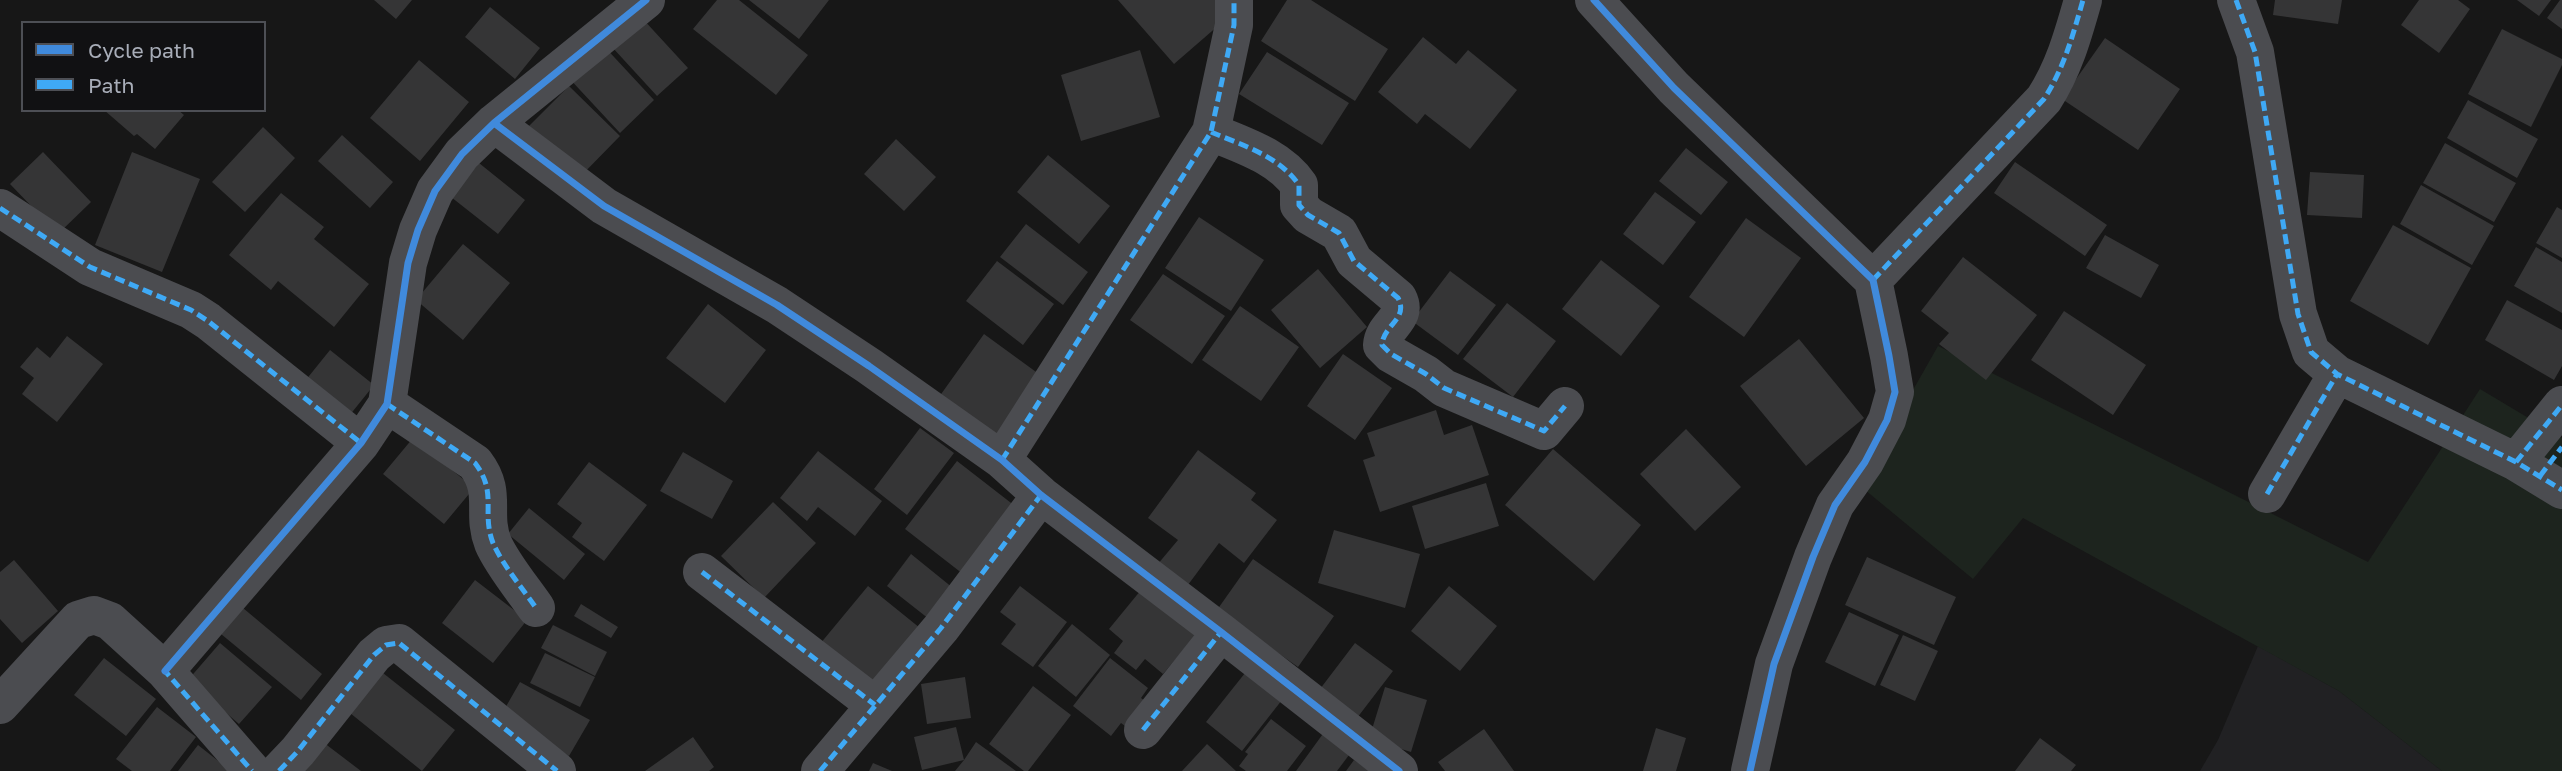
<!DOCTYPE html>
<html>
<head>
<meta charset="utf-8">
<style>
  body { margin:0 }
  #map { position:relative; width:2562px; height:771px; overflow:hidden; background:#171717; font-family:"Golos Text",sans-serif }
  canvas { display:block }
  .legend { position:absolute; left:21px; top:21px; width:245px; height:91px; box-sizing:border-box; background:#111113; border:2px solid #4d4f55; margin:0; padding:9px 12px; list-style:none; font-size:21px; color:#a8adb8 }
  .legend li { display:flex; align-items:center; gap:14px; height:35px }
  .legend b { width:35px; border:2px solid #4d4f55 }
</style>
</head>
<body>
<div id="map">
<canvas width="2562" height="771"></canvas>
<ul class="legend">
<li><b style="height:9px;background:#408adc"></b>Cycle path</li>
<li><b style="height:9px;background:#3fa9f5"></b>Path</li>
</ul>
</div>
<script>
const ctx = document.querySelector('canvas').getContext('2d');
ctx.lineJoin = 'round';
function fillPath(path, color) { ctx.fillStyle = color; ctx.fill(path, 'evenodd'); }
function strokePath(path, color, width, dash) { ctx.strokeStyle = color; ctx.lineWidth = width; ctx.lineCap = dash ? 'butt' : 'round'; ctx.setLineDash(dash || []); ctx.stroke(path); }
const built = new Path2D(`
  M2258,646L2339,691L2442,771H2200L2218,740Z`);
const green = new Path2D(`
  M1938,346L2368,562L2480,389L2562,438V771H2442L2339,691L2023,518L1973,579L1859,485Z`);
const building = new Path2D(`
  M374,0H412L396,19Z
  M717,0H739L808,55L776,95L693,29Z
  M749,0H829L799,39Z
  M1118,0H1223L1234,12L1174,64Z
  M1287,0H1311L1388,49L1355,101L1261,41Z
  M2275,0H2342L2338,24L2273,15Z
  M2419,0H2458L2470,9L2439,53L2401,25Z
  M2517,0H2551L2539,16Z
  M2560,0H2562V29L2547,18Z
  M490,7L540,48L515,79L465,37Z
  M642,18L688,68L657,96L612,47Z
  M2502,29L2562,59V65L2531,127L2468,94Z
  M1423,37L1456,64L1468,50L1517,90L1470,149L1425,114L1417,124L1378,92Z
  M2105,38L2180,89L2138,150L2062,99Z
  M602,44L654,100L620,133L567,76Z
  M1140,50L1160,117L1081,141L1061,75Z
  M1267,52L1349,103L1322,145L1239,94Z
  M419,60L469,102L420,161L370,118Z
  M569,86L620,136L576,181L525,130Z
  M2468,100L2538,139L2517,178L2447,138Z
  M104,110H178L184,115L155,149L137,134L134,136Z
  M263,127L295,158L245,212L212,182Z
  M342,135L393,182L370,208L318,161Z
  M896,139L936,177L904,211L864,174Z
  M2445,143L2516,183L2494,222L2423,183Z
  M1686,148L1728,182L1701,215L1659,181Z
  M43,152L91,202L58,234L10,184Z
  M132,152L200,179L162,272L95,245Z
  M1048,155L1110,206L1079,244L1017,192Z
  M2015,162L2107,225L2085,256L1994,193Z
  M479,163L525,200L498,234L451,197Z
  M2310,172L2364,175L2362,218L2307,215Z
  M2421,185L2494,226L2472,265L2400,224Z
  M1655,192L1696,222L1663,265L1623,234Z
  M281,193L324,227L314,239L369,284L334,327L278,281L271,290L229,255Z
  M2557,207L2562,210V258L2536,243Z
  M1199,217L1264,260L1231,311L1165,268Z
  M1746,218L1801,258L1744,337L1689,297Z
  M1026,224L1088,272L1063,305L1000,257Z
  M2393,225L2471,268L2428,345L2350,301Z
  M2105,235L2159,265L2141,298L2086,268Z
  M463,244L510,283L463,340L416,300Z
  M2536,247L2562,262V313L2514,286Z
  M1963,257L2037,315L1986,380L1939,344L1949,333L1921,311Z
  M1601,260L1660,306L1621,356L1562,309Z
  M997,261L1054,304L1023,345L966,301Z
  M1318,269L1367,327L1320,368L1271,310Z
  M1450,271L1496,305L1458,355L1412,321Z
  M1163,274L1225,316L1192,364L1130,320Z
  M2507,300L2562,330V366L2554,380L2485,340Z
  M1507,303L1556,341L1513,397L1463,359Z
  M708,304L766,350L725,403L666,358Z
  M1240,306L1299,347L1261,401L1202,360Z
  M2064,311L2146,365L2113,415L2031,360Z
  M984,334L1043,377L997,439L939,397Z
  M67,336L103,364L57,422L22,394L34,378L20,367L37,347L50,358Z
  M1799,339L1864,418L1806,466L1740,386Z
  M330,350L374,385L349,416L305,381Z
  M1343,354L1392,388L1355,440L1307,406Z
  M1436,410L1444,435L1472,425L1489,475L1380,512L1363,460L1375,456L1367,433Z
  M920,428L954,453L907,515L874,489Z
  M1686,429L1741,487L1695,531L1640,474Z
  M413,438L474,488L444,524L383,474Z
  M1553,449L1641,525L1594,581L1505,505Z
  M1198,450L1256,493L1251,500L1277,520L1244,563L1219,543L1185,589L1157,565L1178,540L1148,518Z
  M818,451L882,501L855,536L818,507L807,521L780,498Z
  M683,452L733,481L712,519L660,491Z
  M957,461L1015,506L963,574L905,529Z
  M589,462L647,505L604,561L572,537L582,523L557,504Z
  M1486,483L1499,526L1425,549L1412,506Z
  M773,502L816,543L764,598L721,556Z
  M529,508L585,554L564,580L508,534Z
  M1334,530L1420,554L1405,608L1318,583Z
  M911,554L953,588L929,619L887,586Z
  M1867,557L1956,597L1934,645L1845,605Z
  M1253,559L1334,616L1298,667L1217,610Z
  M14,560L58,611L22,643L0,619V572Z
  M475,580L527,620L493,663L442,623Z
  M868,586L920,628L868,692L815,650Z
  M1020,586L1067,622L1033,667L1001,644L1016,624L1000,612Z
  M1449,586L1497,626L1460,671L1411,631Z
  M1141,590L1196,635L1163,674L1145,659L1136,670L1114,653L1123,641L1109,629Z
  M581,604L618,627L611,638L574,616Z
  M243,608L322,674L301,700L221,634Z
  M1849,612L1899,635L1875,686L1825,662Z
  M1072,624L1110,655L1076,697L1038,666Z
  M553,625L607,652L595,676L541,648Z
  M1903,635L1938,651L1915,701L1880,685Z
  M220,643L272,687L239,724L188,680Z
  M1355,643L1393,671L1357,718L1320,689Z
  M545,653L595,677L580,707L530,683Z
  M104,658L156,699L126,736L74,695Z
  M1110,658L1148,688L1141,698L1153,707L1133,732L1121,723L1111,736L1073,706Z
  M1253,663L1289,691L1242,751L1206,722Z
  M383,673L455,730L422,771L350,713Z
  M965,677L971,718L927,724L921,684Z
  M520,682L590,720L569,756L500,717Z
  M1033,686L1071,715L1028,771H1024L989,744Z
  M1385,687L1427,700L1411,752L1369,739Z
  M157,707L196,737L170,771H132L116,759Z
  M1271,719L1306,746L1287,771H1246L1239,766L1248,754L1245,752Z
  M956,727L964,760L976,742L1016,771H955L964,760L922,770L914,737Z
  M1656,728L1686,738L1676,771H1643Z
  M1484,729L1514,771H1445L1438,762Z
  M1325,731L1352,751L1337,771H1296Z
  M315,736L361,771H289Z
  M693,737L714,767L709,771H645Z
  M2040,738L2076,765L2071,771H2015Z
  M1207,744L1236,771H1182Z
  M198,745L231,771H178Z
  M1354,760L1370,771H1346Z
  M873,763L892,771H869Z`);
const street = new Path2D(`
  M1594,0L1674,88L1873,280L1889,356L1895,392L1887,420L1865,462L1835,505L1813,557L1774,664L1750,771
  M2236,0L2255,52L2298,314L2311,352L2337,374L2516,462L2562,490
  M494,123L604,206L777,305L869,366L1002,460L1041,495L1221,632L1399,771
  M1211,132C1242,145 1279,156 1299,185V205L1308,215L1339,233L1354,261L1398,298C1409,319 1383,325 1382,345L1391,354L1426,374L1444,388L1544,431L1565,406
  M0,208L90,267L191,310L208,321L361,443
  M1873,280L2044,99C2064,68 2073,35 2083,0
  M387,404L475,463C498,493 481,512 493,543C502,564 523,589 536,608
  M1002,460L1211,132L1234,25V0
  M2516,462L2562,405
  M2267,494L2337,374
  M702,572L875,705
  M165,671L361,443L387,404L408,263L418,230L435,191L462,154L494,123L646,0
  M0,705L78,620L94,615L110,621L165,671L252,771
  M1143,730L1221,632
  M279,771L298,751L374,655L386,645L399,643L557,771
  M820,771L941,628L1041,495`);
const quiet = new Path2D(`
  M2236,0L2255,52L2298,314L2311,352L2337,374L2516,462L2562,490
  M1211,132C1242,145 1279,156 1299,185V205L1308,215L1339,233L1354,261L1398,298C1409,319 1383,325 1382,345L1391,354L1426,374L1444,388L1544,431L1565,406
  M0,208L90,267L191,310L208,321L361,443
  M1873,280L2044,99C2064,68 2073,35 2083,0
  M387,404L475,463C498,493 481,512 493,543C502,564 523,589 536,608
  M1002,460L1211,132L1234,25V0
  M2516,462L2562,405
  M2540,476L2562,447
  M2267,494L2337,374
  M702,572L875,705
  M167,668L165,671L252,771
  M1143,730L1221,632
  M279,771L298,751L374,655L386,645L399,643L557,771
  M820,771L941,628L1041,495`);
const cycleway = new Path2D(`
  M1594,0L1674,88L1873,280L1889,356L1895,392L1887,420L1865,462L1835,505L1813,557L1774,664L1750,771
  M494,123L604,206L777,305L869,366L1002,460L1041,495L1221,632L1399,771
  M165,671L361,443L387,404L408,263L418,230L435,191L462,154L494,123L646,0`);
fillPath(built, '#212123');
fillPath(green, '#1d241e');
fillPath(building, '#353536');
strokePath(street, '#4b4c50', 38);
strokePath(quiet, '#3fa9f5', 5, [10, 5]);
strokePath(cycleway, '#408adc', 7);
</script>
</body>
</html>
